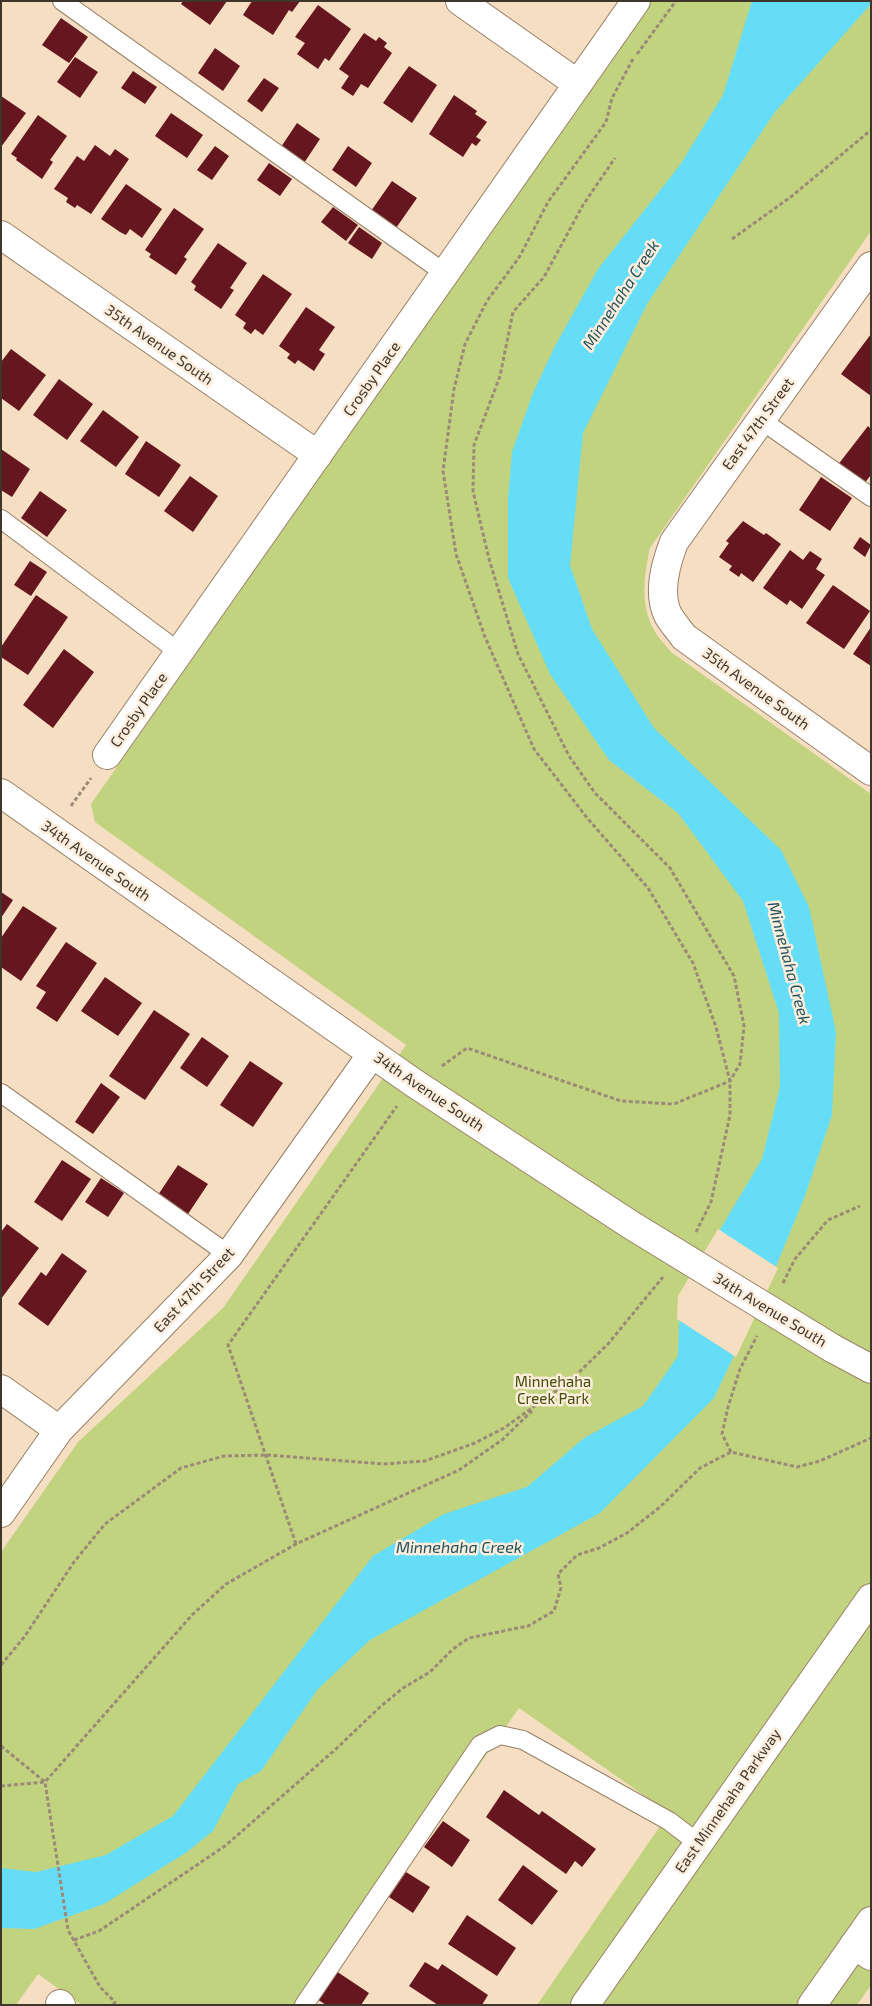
<!DOCTYPE html>
<html>
<head>
<meta charset="utf-8">
<style>
  body { margin:0 }
  #map { position:relative; width:872px; height:2006px; overflow:hidden; background:#f6dec2; font-family:"Exo 2",sans-serif }
  canvas { display:block }
  .frame { position:absolute; inset:0; border:2px solid #3f362b; pointer-events:none }
</style>
</head>
<body>
<div id="map">
<canvas width="872" height="2006"></canvas>
<div class="frame"></div>
</div>
<script>
const ctx = document.querySelector('canvas').getContext('2d');
ctx.lineJoin = 'round';
function fillPath(path, color) { ctx.fillStyle = color; ctx.fill(path, 'evenodd'); }
function strokePath(path, color, width, dash) { ctx.strokeStyle = color; ctx.lineWidth = width; ctx.lineCap = dash ? 'butt' : 'round'; ctx.setLineDash(dash || []); ctx.stroke(path); }
function write(font, color, halo, rows, align = 'center') {
  ctx.font = font + ' "Exo 2",sans-serif'; ctx.lineWidth = 5; ctx.setLineDash([]); ctx.textBaseline = 'middle'; ctx.strokeStyle = halo; ctx.fillStyle = color; for (const [text, x, y, turn = 0] of rows) {
    ctx.save(); ctx.translate(x, y); ctx.rotate((+turn || 0) * Math.PI / 180); ctx.textAlign = isNaN(turn) ? turn : align; if (halo) ctx.strokeText(text, 0, 0); ctx.fillText(text, 0, 0); ctx.restore();
  }
}
const green = new Path2D(`
  M652,1H871V231L650,548C644,575 640,605 654,630C658,638 666,645 671,652L871,794V1985L857,2005H537L669,1813L519,1708L312,2005H81L38,1974L16,2005H1V1552L78,1442L223,1308L406,1045L95,822L91,804Z`);
const water = new Path2D(`
  M752,1H871V4L775,112L647,304L583,433L570,565L592,629L654,728L781,850L809,907L836,1032L832,1115L805,1196L777,1264L714,1398L600,1513L370,1640L318,1689L261,1771L238,1784L213,1831L187,1852L104,1904L34,1929L1,1928V1868L36,1872L106,1855L173,1816L373,1556L444,1514L527,1487L584,1438L643,1406L678,1356L680,1297L762,1159L780,1087L779,1013L743,901L678,813L609,760L550,674L508,578V499L512,452L533,393L555,346L598,269L680,165L723,95Z`);
const pier = new Path2D(`
  M718,1229L778,1268L736,1357L677,1319L678,1296Z`);
const building = new Path2D(`
  M183,1H227L210,25L181,4Z
  M252,1H300L292,12L289,10L273,35L243,15Z
  M318,5L351,29L329,61L325,58L318,69L297,54L305,43L295,37Z
  M61,18L88,37L69,63L42,45Z
  M364,33L376,41L379,37L387,43L384,47L392,53L368,88L361,84L353,96L341,88L349,76L339,69Z
  M215,48L240,66L223,91L198,73Z
  M75,57L98,72L80,98L57,82Z
  M409,66L437,85L412,123L383,103Z
  M133,71L157,87L145,104L121,88Z
  M264,78L279,88L262,112L247,101Z
  M454,95L477,111L475,114L487,122L476,137L481,140L476,146L472,143L463,157L429,134Z
  M1,96L26,113L1,147Z
  M171,113L203,135L187,158L155,136Z
  M38,115L67,136L50,160L53,162L42,179L16,160L17,158L11,154Z
  M297,123L320,139L304,163L281,147Z
  M95,145L110,156L115,149L129,159L91,214L77,205L75,208L66,202L68,198L54,189L77,156L84,161Z
  M215,146L229,156L212,180L197,170Z
  M348,146L372,163L356,187L332,170Z
  M269,163L292,179L280,196L257,180Z
  M392,181L417,198L396,228L371,211Z
  M126,184L162,209L142,238L130,229L126,235L120,232L101,219Z
  M333,207L358,225L346,241L321,222Z
  M174,208L204,229L184,257L187,259L176,275L149,257L151,254L145,250Z
  M359,227L382,243L372,259L348,243Z
  M218,243L247,263L230,288L234,290L221,309L194,290L196,286L191,282Z
  M263,274L292,294L263,335L255,329L251,334L243,328L246,323L235,315Z
  M306,307L335,327L319,350L325,354L314,371L298,360L295,364L287,358L290,354L279,346Z
  M871,334V396L841,374Z
  M11,349L46,375L19,411L1,398V362Z
  M59,379L93,404L67,440L33,415Z
  M103,410L139,437L116,467L80,441Z
  M868,426L871,429V475L863,485L837,466Z
  M146,441L181,465L159,497L125,474Z
  M1,449L30,469L12,497L1,490Z
  M190,476L218,496L193,532L164,511Z
  M821,477L852,498L830,531L799,510Z
  M40,491L67,510L47,537L21,518Z
  M743,521L764,535L766,533L781,544L753,582L741,573L739,577L729,570L732,566L719,557L729,543L726,541Z
  M860,537L871,545L865,557L853,548Z
  M790,550L803,560L810,551L822,559L816,569L825,575L802,609L790,600L787,605L763,588Z
  M30,561L47,572L31,596L14,585Z
  M833,585L870,611L844,649L806,623Z
  M36,595L68,617L28,675L1,657V647Z
  M871,627V666L853,654Z
  M64,649L94,672L53,728L23,705Z
  M1,892L13,900L1,918Z
  M23,906L57,928L21,981L1,967V938Z
  M66,942L97,963L57,1022L36,1008L46,992L36,986Z
  M105,977L142,1003L118,1036L81,1011Z
  M154,1010L190,1034L145,1100L109,1076Z
  M202,1037L229,1056L207,1087L180,1068Z
  M250,1061L283,1083L253,1127L220,1105Z
  M101,1083L120,1097L93,1134L75,1122Z
  M62,1160L91,1179L62,1221L34,1202Z
  M178,1165L208,1184L188,1214L158,1195Z
  M101,1178L124,1193L108,1217L85,1202Z
  M7,1224L39,1248L1,1299V1232Z
  M62,1253L87,1271L48,1326L18,1304L41,1272L46,1276Z
  M504,1790L539,1815L542,1811L596,1849L582,1867L575,1861L566,1874L486,1817Z
  M443,1821L470,1840L452,1867L424,1847Z
  M523,1865L558,1891L532,1925L498,1900Z
  M406,1872L430,1887L413,1913L389,1897Z
  M467,1915L516,1948L497,1976L448,1944Z
  M425,1962L438,1970L442,1964L488,1995L482,2005H438L409,1986Z
  M336,1971L369,1993L361,2005H326L317,1999Z`);
const path = new Path2D(`
  M637,54L676,1
  M633,59L612,98L606,122L548,202L520,256L487,301L465,344L454,389L443,471L456,554L485,637L534,749L588,819L648,888L693,963L716,1027L730,1081V1115L711,1202L696,1232
  M732,239L792,196L871,130
  M71,806L91,778
  M442,1066L467,1048L621,1101L674,1104L730,1081L740,1064L744,1026L734,976L670,868L595,793L569,756L518,654L489,559L473,491L474,445L500,376L513,312L544,277L583,205L615,158
  M783,1283L795,1259L828,1220L860,1206
  M731,1452L722,1434L728,1407L740,1369L757,1336
  M296,1544L228,1345L397,1106
  M1,1665L25,1636L74,1562L105,1524L181,1468L224,1456L267,1455L383,1464L425,1461L475,1443L504,1428L570,1381L608,1344L663,1277
  M1,1746L45,1782L68,1930L100,1987L115,2002L113,2005
  M1,1786L45,1782L192,1615L226,1584L296,1544L459,1470L502,1440L532,1411
  M74,1940L99,1931L225,1846L336,1749L380,1707L403,1688L430,1672L453,1649L469,1638L528,1626L554,1611L561,1588L558,1574L577,1555L599,1548L627,1533L660,1507L700,1468L731,1452L797,1467L820,1461L871,1438`);
const service = new Path2D(`
  M62,1L446,274
  M761,420L871,497
  M1,519L179,652
  M1,1093L229,1255
  M304,2005L480,1745L500,1735L523,1740L669,1821L698,1843`);
const minor = new Path2D(`
  M460,1L578,84
  M1,235L318,455
  M871,266L674,542C666,563 657,592 668,615C672,622 679,630 684,637L871,771
  M107,755L636,1
  M1,1389L59,1430
  M1,1513L59,1430L229,1255L372,1054
  M854,1945L871,1956
  M60,2004L61,2005
  M585,2005L871,1598`);
const tertiary = new Path2D(`
  M1,793L414,1083L631,1225
  M832,1348L871,1369
  M812,2005L871,1921`);
const tertiaryBridge = new Path2D(`
  M631,1225L832,1348`);
const streetNames = [
  ["35th Avenue South",159,345,35],
  ["Crosby Place",372,379,-55],
  ["East 47th Street",758,424,-54],
  ["35th Avenue South",756,689,36],
  ["Crosby Place",139,710,-55],
  ["34th Avenue South",96,861,35],
  ["34th Avenue South",429,1092,34],
  ["East 47th Street",194,1290,-47],
  ["34th Avenue South",770,1310,31],
  ["East Minnehaha Parkway",728,1801,-55]
];
const parkNames = [
  ["Minnehaha",553,1382],
  ["Creek Park",553,1399]
];
const waterNames = [
  ["Minnehaha Creek",621,295,-57],
  ["Minnehaha Creek",789,963,75],
  ["Minnehaha Creek",459,1548]
];
fillPath(green, '#c2d37f');
fillPath(water, '#66ddf7');
fillPath(pier, '#f6dec2');
fillPath(building, '#66161e');
strokePath(service, '#978167', 20);
strokePath(minor, '#978167', 30);
strokePath(tertiary, '#978167', 30);
strokePath(path, '#9b8a77', 3, [4, 2.5]);
strokePath(service, '#fff', 18);
strokePath(minor, '#fff', 28);
strokePath(tertiary, '#fff', 28);
strokePath(tertiaryBridge, '#978167', 30, []);
strokePath(tertiaryBridge, '#fff', 28);
write('15px', '#3f362b', '#fceddc', streetNames);
write('15px', '#434d0c', '#fceddc', parkNames);
write('italic 16px', '#1e515d', '#fceddc', waterNames);
</script>
</body>
</html>
